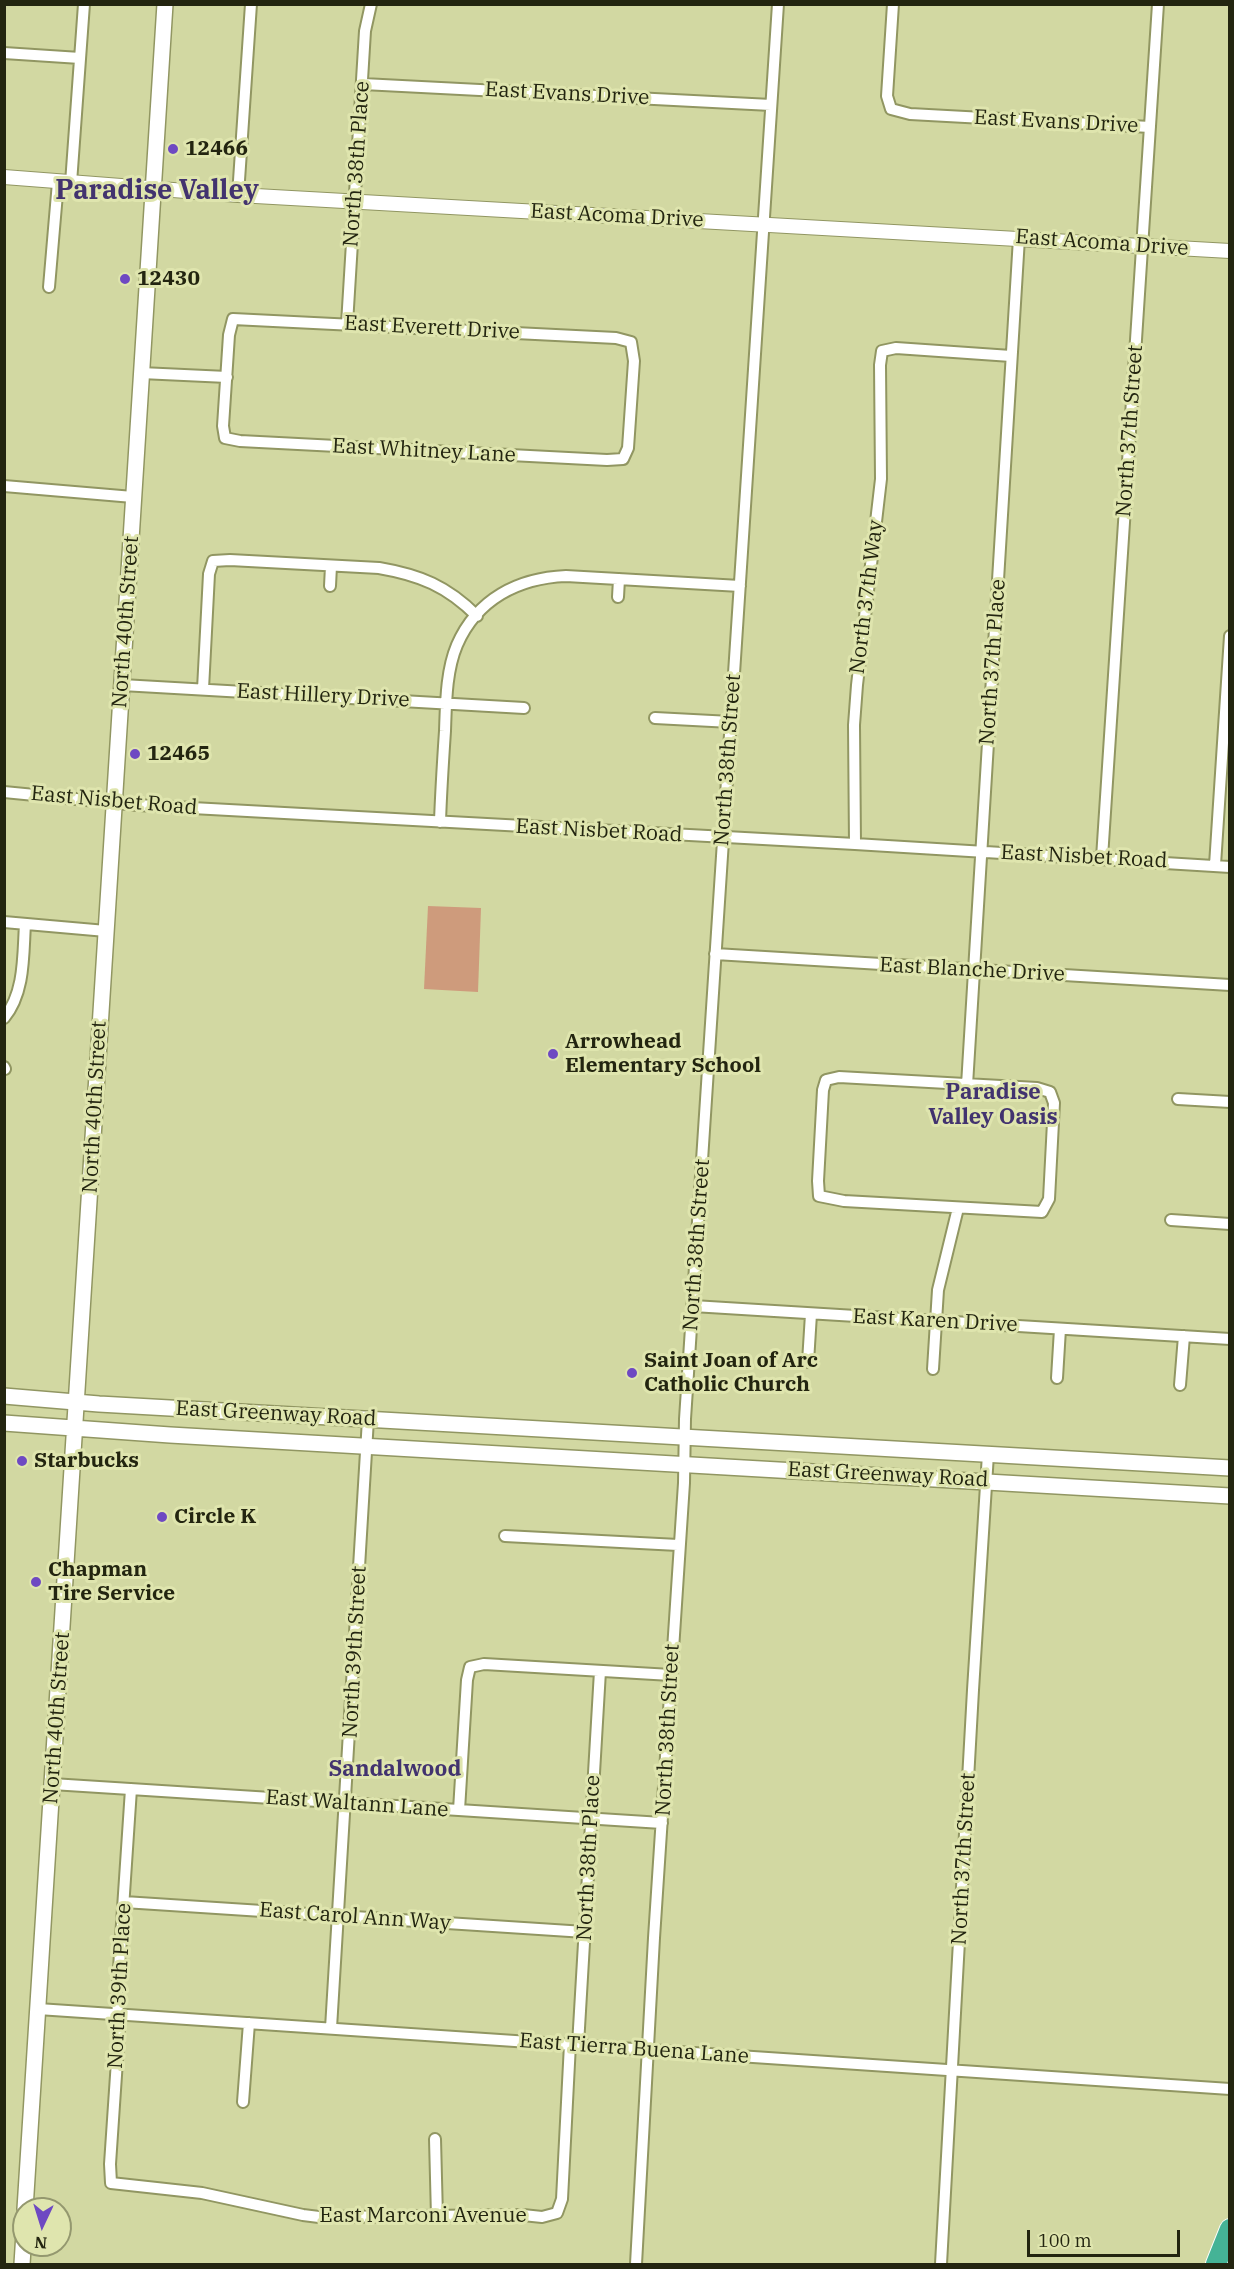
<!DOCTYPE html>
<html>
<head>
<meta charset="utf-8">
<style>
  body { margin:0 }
  #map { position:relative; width:1234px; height:2269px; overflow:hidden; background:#d2d8a2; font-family:"IBM Plex Serif",serif }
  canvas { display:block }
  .frame { position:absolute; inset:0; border:6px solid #232510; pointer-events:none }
  .north { position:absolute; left:12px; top:2197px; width:60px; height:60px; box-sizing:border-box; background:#dfe5ae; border:2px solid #94986f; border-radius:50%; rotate:184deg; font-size:16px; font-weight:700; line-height:24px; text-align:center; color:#232510 }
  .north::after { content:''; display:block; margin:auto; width:21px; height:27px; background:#6e49c2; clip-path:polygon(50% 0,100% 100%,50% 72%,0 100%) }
  .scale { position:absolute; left:1027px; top:2230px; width:153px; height:27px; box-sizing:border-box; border:3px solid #232510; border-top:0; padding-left:8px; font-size:18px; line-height:21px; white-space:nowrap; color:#232510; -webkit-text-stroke:4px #dfe5ae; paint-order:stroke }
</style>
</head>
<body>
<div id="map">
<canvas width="1234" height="2269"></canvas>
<div class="frame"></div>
<div class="north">N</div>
<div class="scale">100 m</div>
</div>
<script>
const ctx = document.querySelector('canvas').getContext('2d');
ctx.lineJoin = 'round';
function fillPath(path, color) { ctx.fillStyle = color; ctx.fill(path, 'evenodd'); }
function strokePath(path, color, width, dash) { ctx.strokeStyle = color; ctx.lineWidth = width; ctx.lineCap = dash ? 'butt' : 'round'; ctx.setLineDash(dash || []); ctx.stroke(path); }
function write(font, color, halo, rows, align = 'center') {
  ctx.font = font + ' "IBM Plex Serif",serif'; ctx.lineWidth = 6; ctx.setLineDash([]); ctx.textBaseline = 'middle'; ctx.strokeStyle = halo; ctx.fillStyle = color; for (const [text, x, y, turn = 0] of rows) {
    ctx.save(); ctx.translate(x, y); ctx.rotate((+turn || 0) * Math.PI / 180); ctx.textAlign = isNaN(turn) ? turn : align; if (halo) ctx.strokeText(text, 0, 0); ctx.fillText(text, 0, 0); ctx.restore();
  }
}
const green = new Path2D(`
  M428,906L481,908L478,992L424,989Z`);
const minor = new Path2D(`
  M893,4L887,96L891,109L910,114L1150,127
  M4,53L80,58
  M363,84L771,105
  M71,183L84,4
  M238,195L251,4
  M49,287L58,182
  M233,319L616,338L631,342L634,361L628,448L623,459L607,460L240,441L225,438L223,426L229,335Z
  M347,324L365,31L371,4
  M141,373L227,377
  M4,486L133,497
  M330,586L331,566
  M618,597L619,579
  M122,685L524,708
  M203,689L209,574L213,561L230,560L379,568C420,575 447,586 477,616
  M655,718L731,722
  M4,792L137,805L855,844L1230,867
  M440,822C441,791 443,761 445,731C446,703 446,671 457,645C477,599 518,578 566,576L740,586
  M855,844L854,725L857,685L881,479L880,365L882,351L896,348L1011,356
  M1102,858L1158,4
  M1215,865L1230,636
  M4,922L106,931
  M715,954L1230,985
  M4,1018C25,993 23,955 25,924
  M4,1067L5,1069
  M839,1077L1037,1088L1050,1092L1054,1103L1049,1199L1042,1212L844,1201L819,1196L818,1181L823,1090L826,1080Z
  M967,1085L1019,238
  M1178,1099L1230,1102
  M1171,1220L1230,1224
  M693,1306L1230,1339
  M808,1362L811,1314
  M933,1369L938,1290L958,1208
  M1057,1378L1060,1329
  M1180,1385L1184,1336
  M505,1536L678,1545
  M52,1784L662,1823
  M131,1789L117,1998L119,2031L110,2164L111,2183L202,2193L303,2215L319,2217L523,2215L542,2217L557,2213L562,2199L570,2044
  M459,1810L467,1680L470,1667L484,1664L671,1675
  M124,1902L585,1932
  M38,2009L1230,2089
  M331,2028L368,1419
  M578,2045L600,1671
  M243,2102L249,2023
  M435,2139L437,2217
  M636,2264L654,1938L684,1483L685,1419L778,4
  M941,2264L973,1690L988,1454`);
const tertiary = new Path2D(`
  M4,177L238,195L1230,251`);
const secondary = new Path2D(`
  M4,1396L99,1404L1230,1468
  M4,1423L170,1435L1230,1496
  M25,2209L165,4
  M22,2264L24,2233`);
const motorway = new Path2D(`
  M1216,2264L1230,2229`);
const markers = [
  [173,149,6,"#6e49c2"],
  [125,279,6,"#6e49c2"],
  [135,754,6,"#6e49c2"],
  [553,1054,6,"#6e49c2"],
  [632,1373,6,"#6e49c2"],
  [22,1461,6,"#6e49c2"],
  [162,1517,6,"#6e49c2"],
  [36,1582,6,"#6e49c2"]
];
const streetNames = [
  ["East Evans Drive",567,94,3],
  ["East Evans Drive",1056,122,3],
  ["North 38th Place",357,164,-86],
  ["East Acoma Drive",617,216,3],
  ["East Acoma Drive",1102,243,4],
  ["East Everett Drive",432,328,3],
  ["North 37th Street",1130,431,-86],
  ["East Whitney Lane",424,451,3],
  ["North 37th Way",867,597,-83],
  ["North 40th Street",126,622,-86],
  ["North 37th Place",993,662,-86],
  ["East Hillery Drive",323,696,3],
  ["North 38th Street",728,760,-86],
  ["East Nisbet Road",114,801,5],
  ["East Nisbet Road",599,831,3],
  ["East Nisbet Road",1084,857,3],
  ["East Blanche Drive",972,970,3],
  ["North 40th Street",95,1107,-87],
  ["North 38th Street",697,1245,-86],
  ["East Karen Drive",935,1321,3],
  ["East Greenway Road",276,1414,3],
  ["East Greenway Road",888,1475,3],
  ["North 39th Street",355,1652,-87],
  ["North 40th Street",57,1718,-86],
  ["North 38th Street",668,1730,-87],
  ["East Waltann Lane",357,1804,4],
  ["North 38th Place",589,1858,-87],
  ["North 37th Street",964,1859,-87],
  ["East Carol Ann Way",355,1917,4],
  ["North 39th Place",120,1986,-87],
  ["East Tierra Buena Lane",634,2049,4],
  ["East Marconi Avenue",423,2216]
];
const poiNames = [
  ["12466",185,149],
  ["12430",137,279],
  ["12465",147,754],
  ["Arrowhead",565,1042],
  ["Elementary School",565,1066],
  ["Saint Joan of Arc",644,1361],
  ["Catholic Church",644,1385],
  ["Starbucks",34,1461],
  ["Circle K",174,1517],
  ["Chapman",48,1570],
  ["Tire Service",48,1594]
];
const neighbourhoodNames = [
  ["Paradise",993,1093],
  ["Valley Oasis",993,1118],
  ["Sandalwood",395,1770]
];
const districtNames = [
  ["Paradise Valley",157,191]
];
fillPath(green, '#ce9b7c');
strokePath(minor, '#919662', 14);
strokePath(tertiary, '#919662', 16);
strokePath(secondary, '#919662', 18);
strokePath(motorway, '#fff', 22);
strokePath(minor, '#fff', 10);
strokePath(tertiary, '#fff', 14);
strokePath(secondary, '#fff', 15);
strokePath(motorway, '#45b396', 20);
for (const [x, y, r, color] of markers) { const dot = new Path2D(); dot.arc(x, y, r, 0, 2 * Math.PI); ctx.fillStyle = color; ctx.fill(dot); strokePath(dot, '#dfe5ae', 2); }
write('21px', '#232510', '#dfe5ae', streetNames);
write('bold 21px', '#232510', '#dfe5ae', poiNames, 'left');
write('bold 22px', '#42336f', '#dfe5ae', neighbourhoodNames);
write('bold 27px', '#42336f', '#dfe5ae', districtNames);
</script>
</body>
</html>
